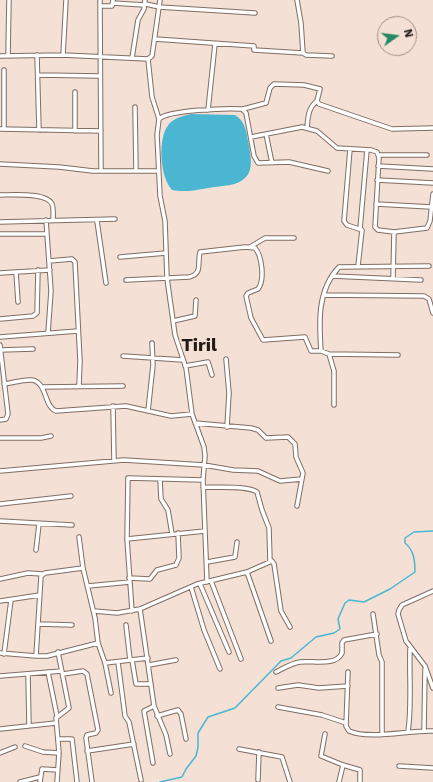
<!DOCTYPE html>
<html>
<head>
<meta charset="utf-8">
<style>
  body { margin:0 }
  #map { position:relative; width:433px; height:782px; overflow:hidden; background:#f4e0d5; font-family:"Work Sans",sans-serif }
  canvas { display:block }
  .north { position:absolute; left:377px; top:16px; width:40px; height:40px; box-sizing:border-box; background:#f4e0d5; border:1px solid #9f9088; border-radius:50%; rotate:76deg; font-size:11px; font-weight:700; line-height:16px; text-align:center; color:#201915 }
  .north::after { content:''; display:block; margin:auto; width:14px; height:18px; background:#268963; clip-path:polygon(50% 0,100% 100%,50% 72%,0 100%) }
</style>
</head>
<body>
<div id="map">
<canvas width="433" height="782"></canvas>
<div class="north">N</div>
</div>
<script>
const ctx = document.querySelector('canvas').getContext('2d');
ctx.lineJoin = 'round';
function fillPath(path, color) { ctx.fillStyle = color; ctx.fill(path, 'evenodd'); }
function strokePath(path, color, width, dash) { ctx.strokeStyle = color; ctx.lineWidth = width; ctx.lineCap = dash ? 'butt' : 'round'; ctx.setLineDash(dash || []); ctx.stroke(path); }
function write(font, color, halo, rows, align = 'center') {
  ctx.font = font + ' "Work Sans",sans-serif'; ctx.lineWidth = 4; ctx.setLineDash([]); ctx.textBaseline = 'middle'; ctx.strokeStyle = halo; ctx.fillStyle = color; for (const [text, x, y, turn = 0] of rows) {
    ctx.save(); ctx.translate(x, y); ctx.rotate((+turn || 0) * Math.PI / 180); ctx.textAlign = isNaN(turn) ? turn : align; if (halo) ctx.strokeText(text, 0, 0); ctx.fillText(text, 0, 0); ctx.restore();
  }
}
const water = new Path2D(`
  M191,114L235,115C245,121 246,130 248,141C252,161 256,180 230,185C225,186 220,186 215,187C200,189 188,193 172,190C160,177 157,138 169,124C174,118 183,116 191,114Z`);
const stream = new Path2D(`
  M160,782L182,777L186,769L196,756L198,747V733L208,717L235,708L281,661L291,658L316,637L334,633L340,629L338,619L345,603L349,600L364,602L390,589L415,572C415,561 414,550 405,543V538L414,532L433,531`);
const minor = new Path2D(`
  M100,0L101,171
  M297,0L301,23L303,53L306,55L332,56
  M113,3L144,5L146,4L159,7L255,13
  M100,6H112L113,0
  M155,39L254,46V50L303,53
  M8,55L9,0
  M37,55L39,130
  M63,55L66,0
  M0,56L63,55L148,59L152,56L160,0
  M132,58L138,20L144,9L145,0
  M148,59L152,97L159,119
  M39,75L100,76
  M75,92V131
  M135,107L136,170
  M243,109L266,103L270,88L274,84L304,85L320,89L317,101L319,104L392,129L433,128
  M208,110L215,44
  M307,128C308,117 308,108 317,101
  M0,129L101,131
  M4,129V70
  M266,134L272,163
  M251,137L302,127L317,131L337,148L371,150L377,152L379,158L375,227L378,230L394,232L393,278
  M350,149L344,221L347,225L362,230L358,266
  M378,155H427
  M0,164L59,167L93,171H158
  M378,166L433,169
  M377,180L433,183
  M0,195C11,195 47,192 52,204C54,209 53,215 53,220
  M376,204L431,207
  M46,220L51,291L48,333
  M97,221L106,283
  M0,222L115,219
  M360,229L367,150
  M394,232L427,228L430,221L433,194
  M0,234H47
  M250,247L265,238H294
  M120,257L166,253
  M49,261L72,259L75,262L80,361L79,386
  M16,272L18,302
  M0,273L50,270
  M332,276L421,280
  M126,280L189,277C203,274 197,263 200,252L245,247L255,248C262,256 265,280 258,289L248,293L246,296L251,318L263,340L305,337L311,351H321L329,354L334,371V405
  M324,295L424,296L429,299L433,313
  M0,319L33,316L37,313L38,270
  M173,321L195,316L196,300
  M0,337L78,331
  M0,345L8,414L6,419L0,420
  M0,350L33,349
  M321,351C319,322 317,290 339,267L429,266
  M329,354L398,355
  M123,356L183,360
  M226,359L229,393L227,427
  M185,366L208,362L212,375
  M4,384C13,383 24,379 32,380C47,382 44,407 56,411L126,406L171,416L192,414
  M42,387L123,386
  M113,406L114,461
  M148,411L153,365L152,343
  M195,423L251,428L258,430L266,438L288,437L295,444L296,457L303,473L297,506
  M0,438H41L51,436
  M0,471L124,460L204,465L233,470L258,471L280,481L302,479
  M160,479L161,499L168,510L172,534
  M203,487C216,488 247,485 257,492L262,510L269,528L270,561
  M0,504L71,496
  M0,521L72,525
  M79,537L83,568
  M127,539L205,531
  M36,550L39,524
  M207,562L235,557L237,542
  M247,572L271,641
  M129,578L150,579L157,570L176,565L179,558L178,533
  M0,579L28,573L42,574
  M211,581L241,659
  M207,582L203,480L205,456L204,447L192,414L186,368L175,335L167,278L165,221L160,196L157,135L159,119C168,110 227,108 242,109L246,113L254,156L258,163L289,162L328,171
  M200,584L229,652
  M88,586L130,582
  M191,587L204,630L220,669
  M433,591L402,605L399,610L398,614L406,641L425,666L433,688
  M0,601L40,595
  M140,609L154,706L166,735L170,754
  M94,611L117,613L140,609L197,584L247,572L272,561L274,564L281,611L290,627
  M132,611L127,539L128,478L203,480
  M373,614L379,655L382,662V734
  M38,624L72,625
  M126,625L130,660
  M0,653L36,656H47L98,643L105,663L148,658
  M4,654L11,600
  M36,656L41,576L45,573L83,568L95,618L98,643
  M132,660L136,684H151
  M118,662L125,716L129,722L141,780
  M105,663L111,693
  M149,665L176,660
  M48,672L57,716
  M276,672C284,668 292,663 300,662C311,660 336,667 342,653V643L344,640L377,634
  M348,672L346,726L349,731C369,740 410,730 433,731
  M28,674L29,726
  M63,674L83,671L87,674L98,730L96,733L87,735L86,738L92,782
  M0,676L62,671
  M278,688L298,685L319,688L348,686
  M278,707L322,715L346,723
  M157,716L178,710L181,714L186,739
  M0,729L56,723
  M424,731L425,669
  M408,732C412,705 409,676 410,648
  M325,734L321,756L343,765L339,782
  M58,739H72L77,782
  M25,746L43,752L59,753
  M239,749L282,757L290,782
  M87,751L134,744
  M0,753L15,747
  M153,763L144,711L154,706
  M343,765L360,770V782
  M399,766L433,768
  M258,780L259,752
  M20,782L40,777
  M40,782L42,769L58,770
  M57,782L59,753L56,718L69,708L58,652`);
const districtNames = [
  ["Tiril",199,346]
];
fillPath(water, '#4bb6d2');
strokePath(stream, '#4bb6d2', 1.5);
strokePath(minor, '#7f6e64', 5.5);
strokePath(minor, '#fff', 3.5);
write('bold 18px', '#201915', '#f4e0d5', districtNames);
</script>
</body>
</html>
